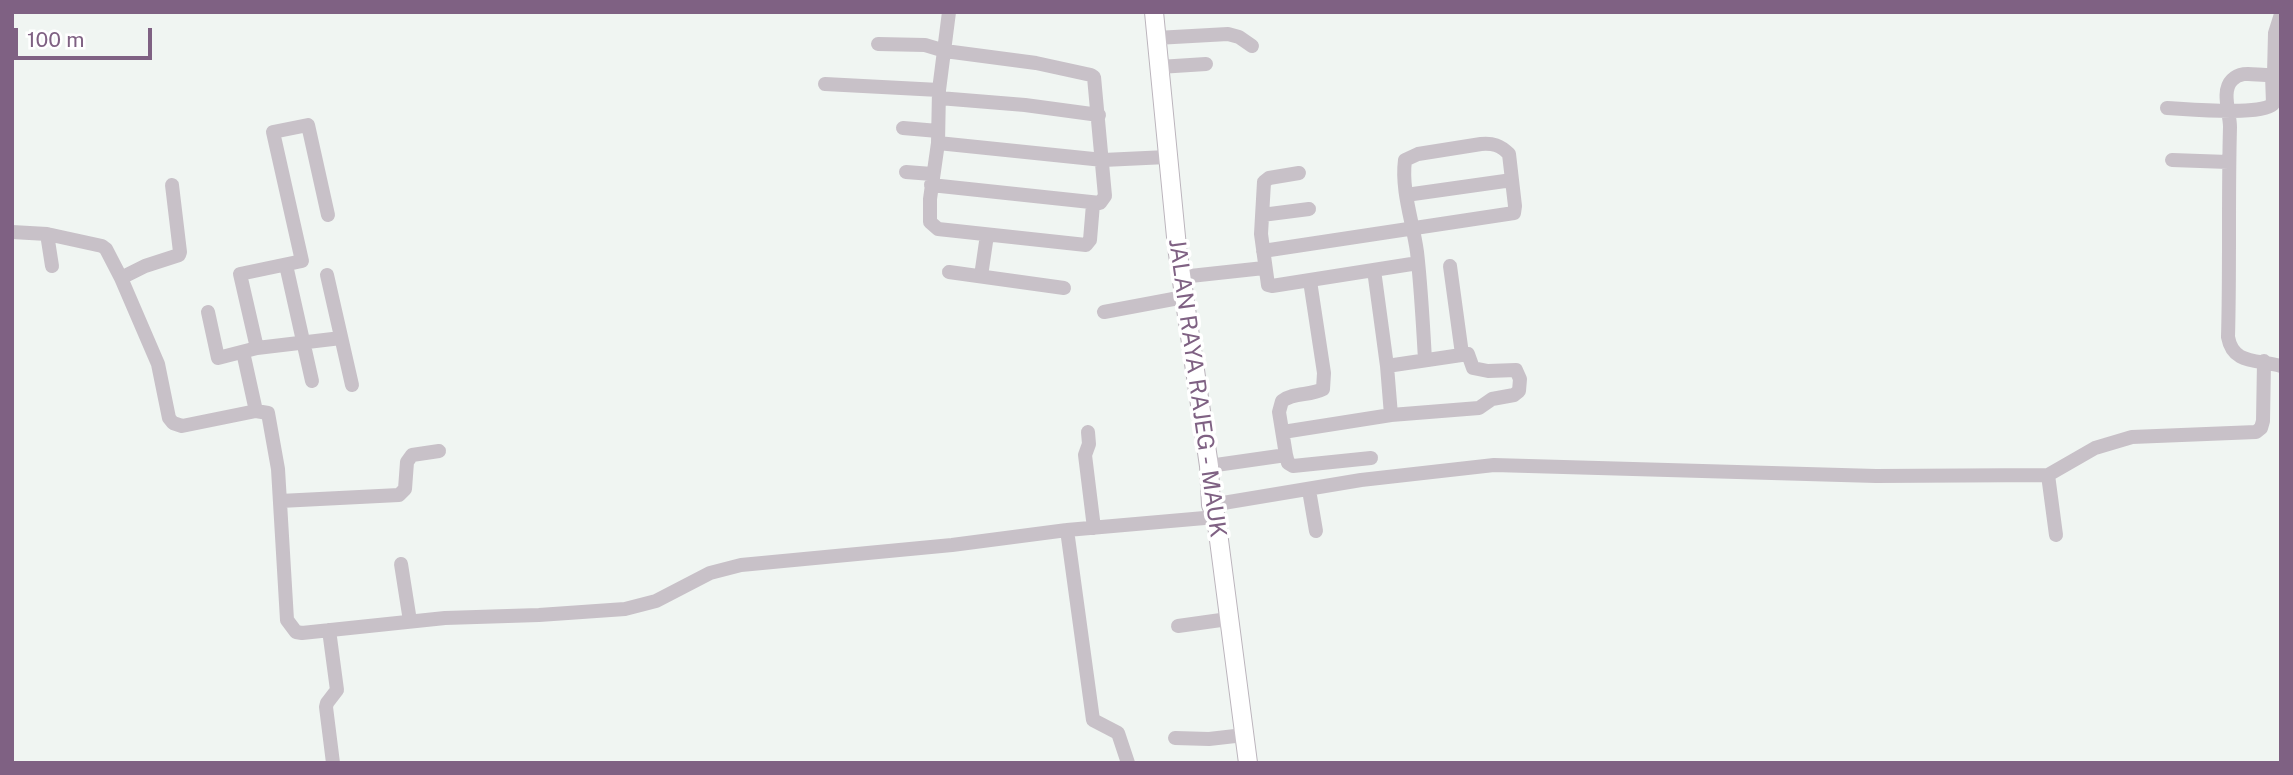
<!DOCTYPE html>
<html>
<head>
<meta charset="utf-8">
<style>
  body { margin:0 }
  #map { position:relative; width:2293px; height:775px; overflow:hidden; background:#f0f5f2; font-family:"Public Sans",sans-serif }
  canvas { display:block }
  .frame { position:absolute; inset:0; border:14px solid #7f6183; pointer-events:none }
  .scale { position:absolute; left:14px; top:28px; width:138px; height:32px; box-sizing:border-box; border:4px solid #7f6183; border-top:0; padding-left:9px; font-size:21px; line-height:24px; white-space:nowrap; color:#7f6183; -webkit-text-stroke:5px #fff; paint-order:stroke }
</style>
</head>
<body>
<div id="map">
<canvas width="2293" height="775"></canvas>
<div class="frame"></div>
<div class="scale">100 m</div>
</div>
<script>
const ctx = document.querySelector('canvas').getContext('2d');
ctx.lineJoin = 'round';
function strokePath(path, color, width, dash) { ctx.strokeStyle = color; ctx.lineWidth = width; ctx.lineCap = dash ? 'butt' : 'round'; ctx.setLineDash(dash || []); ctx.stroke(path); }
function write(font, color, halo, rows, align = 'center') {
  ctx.font = font + ' "Public Sans",sans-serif'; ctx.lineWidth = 7; ctx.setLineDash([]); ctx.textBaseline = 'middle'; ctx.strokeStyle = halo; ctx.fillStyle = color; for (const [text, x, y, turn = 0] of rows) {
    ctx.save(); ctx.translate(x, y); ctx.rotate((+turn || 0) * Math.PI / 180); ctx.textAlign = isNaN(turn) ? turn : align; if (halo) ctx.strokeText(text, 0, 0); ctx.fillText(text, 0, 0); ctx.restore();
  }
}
const minor = new Path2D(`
  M949,12L939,90L938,143L930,199V222L938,229L1086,245L1090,240L1093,204
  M2281,14L2275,33L2274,74C2261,78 2243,68 2232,80C2221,91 2230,113 2230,127C2228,197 2230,267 2228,337C2233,365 2257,359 2281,366
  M1156,38L1228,34L1239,37L1252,46
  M878,44L925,45L945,51L1036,63L1091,75L1094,77L1105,196L1100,203L931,185
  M1159,67L1206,64
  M825,84L939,90
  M939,98L1025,105L1099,115
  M2167,108C2188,109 2260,116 2273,104L2272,75
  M903,128L938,131
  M938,143L1103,160L1167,157
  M2172,160L2228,162
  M906,172L932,174
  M1299,173L1269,178L1264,182L1261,234L1268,285L1272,286L1418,263
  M1406,195L1512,180
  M1262,215L1309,209
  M12,232L47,234L102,246L106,249L121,278L158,364L169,418L173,423L182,426L256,411L268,413L278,469L287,620L296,632L302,633L445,618L539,615L625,609L656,601L710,573L741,565L952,545L1067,530L1216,517
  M47,234L52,266
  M1263,251L1514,213L1515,206L1509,154C1500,145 1493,143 1481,144L1418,154L1405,160C1401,191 1413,222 1417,252C1421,287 1423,324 1425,360
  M286,265L312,381
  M1450,266L1462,354
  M1374,270L1387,366
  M949,272L1064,288
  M327,275L352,385
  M981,276L987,235
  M1181,277L1264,268
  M121,278L145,266L179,255L180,252L172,185
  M208,312L218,358L257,348L240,274L302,261L273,132L308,125L328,215
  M1104,312L1184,297
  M257,348L341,338
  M243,352L256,411
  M1088,432L1089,444L1085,455L1094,528
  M1283,432L1391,415L1479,408L1492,399L1514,395L1519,391L1520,379L1516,370L1488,371L1473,368L1468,354L1387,366L1391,415
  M1286,455L1288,463L1293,466L1371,458
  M1209,466L1286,455L1279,412L1282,401C1294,392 1310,396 1323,389L1324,373L1310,281
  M2048,475L2056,535
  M1309,490L1316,531
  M280,501L399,495L405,489L407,462L412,455L439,451
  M1211,505L1361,480L1494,465L1876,476L2048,475L2095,448L2132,437L2256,432L2261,428L2263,421L2264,361
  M1067,530L1093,720L1118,733L1128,763
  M401,564L410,621
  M1178,626L1228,619
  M329,630L337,690L327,703L326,707L333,763
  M1175,738L1209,739L1244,735`);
const major = new Path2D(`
  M1154,12L1177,247L1209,466L1211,505L1216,517L1248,763`);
const streetNames = [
  ["JALAN RAYA RAJEG - MAUK",1197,388,82]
];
strokePath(major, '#bbb4bc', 20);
strokePath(minor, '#c8c1c8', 14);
strokePath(major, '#fff', 18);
write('23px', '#7f6183', '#fff', streetNames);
</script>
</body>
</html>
